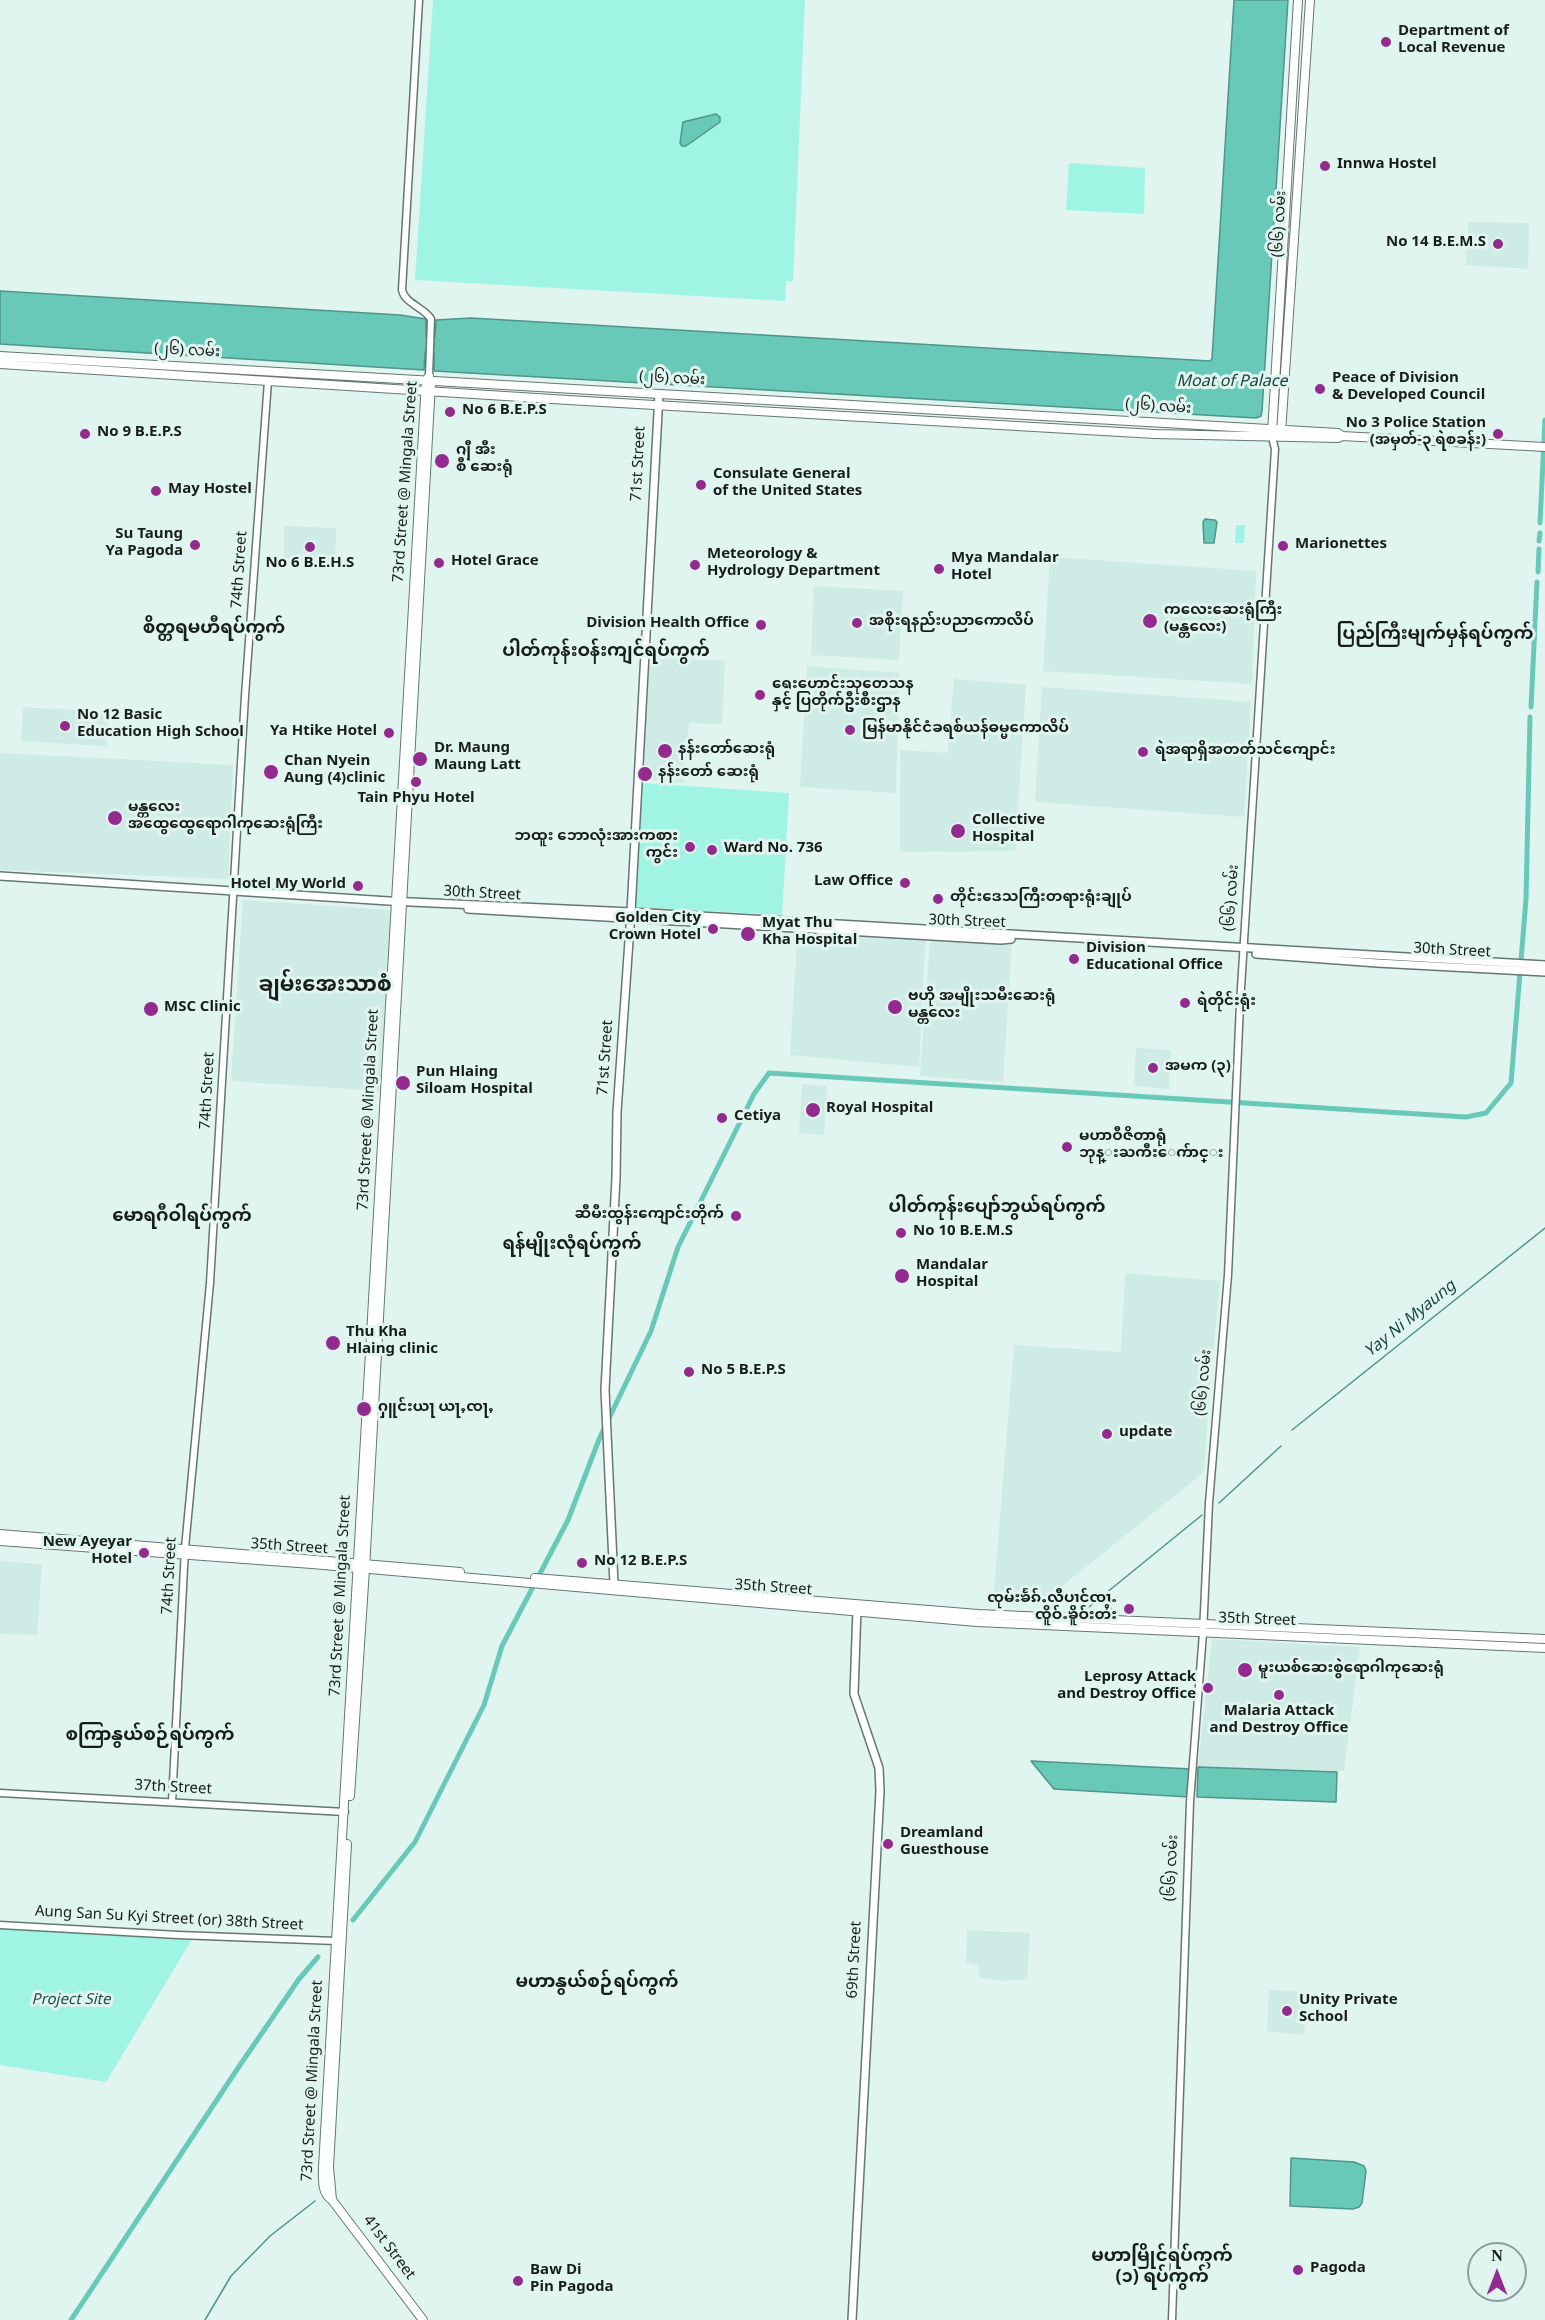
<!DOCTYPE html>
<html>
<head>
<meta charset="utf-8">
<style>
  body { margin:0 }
  #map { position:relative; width:1545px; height:2320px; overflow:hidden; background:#e0f4f0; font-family:Georgia,serif }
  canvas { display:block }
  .north { position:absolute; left:1467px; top:2242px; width:60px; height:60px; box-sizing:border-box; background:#e0f4f0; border:2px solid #8f9e9b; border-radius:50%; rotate:0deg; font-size:16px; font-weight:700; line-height:24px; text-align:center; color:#161d1b }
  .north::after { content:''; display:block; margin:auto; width:21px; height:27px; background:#932a8d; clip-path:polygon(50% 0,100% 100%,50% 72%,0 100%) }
</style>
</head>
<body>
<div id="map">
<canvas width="1545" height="2320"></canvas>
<div class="north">N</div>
</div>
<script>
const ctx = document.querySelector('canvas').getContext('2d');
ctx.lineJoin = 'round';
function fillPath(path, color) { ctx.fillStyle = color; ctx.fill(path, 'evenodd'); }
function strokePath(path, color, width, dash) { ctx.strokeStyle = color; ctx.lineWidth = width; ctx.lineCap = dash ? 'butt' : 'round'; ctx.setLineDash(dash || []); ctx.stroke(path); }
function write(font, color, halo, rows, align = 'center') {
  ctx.font = font + ' Georgia,"Noto Sans Myanmar",serif'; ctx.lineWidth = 6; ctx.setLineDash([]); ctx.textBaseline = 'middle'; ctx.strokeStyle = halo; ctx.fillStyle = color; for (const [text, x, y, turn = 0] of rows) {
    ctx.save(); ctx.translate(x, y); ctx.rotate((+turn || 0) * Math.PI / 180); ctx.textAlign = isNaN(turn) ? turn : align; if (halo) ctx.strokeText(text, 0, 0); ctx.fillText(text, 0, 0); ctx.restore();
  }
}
const built = new Path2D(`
  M1468,222L1529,223L1528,269L1466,265Z
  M284,526L336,528L335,569L284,566Z
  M1050,557L1256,571L1252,684L1043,671Z
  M814,586L903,591L899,660L811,655Z
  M650,657L725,661L722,724L689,723L684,783L642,779Z
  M807,666L899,673L896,793L800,787Z
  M954,679L1026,685L1015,851L900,852V750L948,753Z
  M1042,687L1251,702L1244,817L1035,802Z
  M23,707L108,712L106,746L21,741Z
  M0,753L233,765L228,879L0,870Z
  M243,900L391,910L380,1091L231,1081Z
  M798,924L926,930L919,1067L790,1055Z
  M930,938L1012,942L1003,1082L920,1076Z
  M1136,1048L1171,1050L1169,1089L1134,1086Z
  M802,1084L827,1086L824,1135L799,1133Z
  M1125,1273L1220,1281L1209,1395L1204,1472L1046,1599L994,1592L1014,1345L1121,1352Z
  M0,1561L42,1564L37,1635L0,1634Z
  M1212,1639L1360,1647L1344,1771L1198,1767Z
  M967,1930L1030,1933L1027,1979L1005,1981L979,1978V1965L966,1962Z
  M1269,1990L1307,1992L1304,2035L1267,2031Z`);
const green = new Path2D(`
  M433,0H805L793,281H786L785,301L415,280Z
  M1069,163L1145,168L1144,214L1066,210Z
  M1236,525H1245L1244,543H1235Z
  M642,783L789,793L782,915L635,907Z
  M0,1925L194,1936L106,2082L0,2065Z`);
const water = new Path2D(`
  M1234,0H1288L1262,411L1261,416L1256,418L434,371V353L425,352L424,370L0,344V291L400,315L426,319V337H435L436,320L471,318L1210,361L1212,359Z
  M716,114L720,117V122L686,146H682L680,143L683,122Z
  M1205,519L1215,520L1217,522L1214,543H1204L1203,522Z
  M1031,1761L1191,1769L1189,1797L1054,1789Z
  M1198,1767L1337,1772L1336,1802L1197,1797Z
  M1291,2158L1354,2162L1364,2166L1366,2171L1362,2203L1359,2207L1353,2209L1290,2206Z`);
const stream = new Path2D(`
  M1292,1430L1545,1228
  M1219,1503L1281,1446
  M1079,1615L1202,1515
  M205,2320L231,2276L270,2236L315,2201`);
const canal = new Path2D(`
  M1540,523L1545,420
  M1539,541L1540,533
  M1538,572L1539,549
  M1531,707L1537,582
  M353,1920L415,1842L484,1705L502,1646L568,1520L600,1437L651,1331L678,1247L754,1094L769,1073L1466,1117L1486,1113L1511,1083L1526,899L1530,717
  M71,2320L238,2068L299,1979L318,1957`);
const tertiary = new Path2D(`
  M419,0L402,290C405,304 424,307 431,319L429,376
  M0,1793L345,1812
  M172,1802L185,1548L210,1283L245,696L268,381
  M0,1925L178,1935L336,1941
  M1172,2320L1190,1802L1203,1633L1209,1503L1228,1275L1240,1004L1275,449L1272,437`);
const secondary = new Path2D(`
  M0,876L389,901L631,912L1545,965
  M468,909L1001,940L1011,939
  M1256,954L1377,963L1545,972
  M614,1584L605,1390L616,1178L617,1112L631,912L659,394
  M852,2320L880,1791L879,1768L854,1694L857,1608`);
const primary = new Path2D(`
  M0,356L1338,433L1342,436
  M0,364L568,400L1155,434L1338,438L1342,436L1545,447
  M1272,433L1298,0
  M1281,433L1310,0
  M0,1534L460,1572
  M0,1541L312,1564L977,1622L1545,1648
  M535,1578L978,1614L1545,1639
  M350,1796L365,1569L431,383
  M332,2200L329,2167L347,1844
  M423,2320L332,2200C321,2193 323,2178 323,2167L426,381L429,376`);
const markers = [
  [1386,42,6,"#932a8d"],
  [1325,166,6,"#932a8d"],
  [1498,244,6,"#932a8d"],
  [1320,389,6,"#932a8d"],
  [450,412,6,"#932a8d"],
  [85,434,6,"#932a8d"],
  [1498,434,6,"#932a8d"],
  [442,461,8,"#932a8d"],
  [701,485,6,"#932a8d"],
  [156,491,6,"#932a8d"],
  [195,545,6,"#932a8d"],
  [1283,546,6,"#932a8d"],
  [310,547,6,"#932a8d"],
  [439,563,6,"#932a8d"],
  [695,565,6,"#932a8d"],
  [939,569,6,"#932a8d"],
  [1150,621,8,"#932a8d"],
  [857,623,6,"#932a8d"],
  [761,625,6,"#932a8d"],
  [760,695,6,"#932a8d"],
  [65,726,6,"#932a8d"],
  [850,730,6,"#932a8d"],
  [389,733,6,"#932a8d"],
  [665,751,8,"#932a8d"],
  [1143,752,6,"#932a8d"],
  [420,759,8,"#932a8d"],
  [271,772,8,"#932a8d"],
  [645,774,8,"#932a8d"],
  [416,782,6,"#932a8d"],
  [115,818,8,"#932a8d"],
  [958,831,8,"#932a8d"],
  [690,847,6,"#932a8d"],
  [712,850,6,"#932a8d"],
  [905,883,6,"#932a8d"],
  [358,886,6,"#932a8d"],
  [938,899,6,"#932a8d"],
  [713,929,6,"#932a8d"],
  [748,934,8,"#932a8d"],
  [1074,959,6,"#932a8d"],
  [1185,1003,6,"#932a8d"],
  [895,1007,8,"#932a8d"],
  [151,1009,8,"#932a8d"],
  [1153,1068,6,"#932a8d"],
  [403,1083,8,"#932a8d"],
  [813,1110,8,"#932a8d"],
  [722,1118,6,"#932a8d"],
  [1067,1147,6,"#932a8d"],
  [736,1216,6,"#932a8d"],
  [901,1233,6,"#932a8d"],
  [902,1276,8,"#932a8d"],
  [333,1343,8,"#932a8d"],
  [689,1372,6,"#932a8d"],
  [364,1409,8,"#932a8d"],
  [1107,1434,6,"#932a8d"],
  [144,1553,6,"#932a8d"],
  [582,1563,6,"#932a8d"],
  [1129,1609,6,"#932a8d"],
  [1245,1670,8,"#932a8d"],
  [1208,1688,6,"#932a8d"],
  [1279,1695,6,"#932a8d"],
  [888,1844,6,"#932a8d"],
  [1287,2011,6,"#932a8d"],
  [1298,2270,6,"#932a8d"],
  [518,2281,6,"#932a8d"]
];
const poiNames = [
  ["Department of",1398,33],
  ["Local Revenue",1398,50],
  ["Innwa Hostel",1337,166],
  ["No 14 B.E.M.S",1486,244,"right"],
  ["Peace of Division",1332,380],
  ["& Developed Council",1332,397],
  ["No 6 B.E.P.S",462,412],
  ["No 3 Police Station",1486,425,"right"],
  ["(အမှတ်−၃ ရဲစခန်း)",1486,442,"right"],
  ["No 9 B.E.P.S",97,434],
  ["ဂျီ အီး",456,452],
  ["စီ ဆေးရုံ",456,469],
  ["Consulate General",713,476],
  ["of the United States",713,493],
  ["May Hostel",168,491],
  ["Su Taung",183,536,"right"],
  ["Ya Pagoda",183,553,"right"],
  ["Marionettes",1295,546],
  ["Meteorology &",707,556],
  ["Hydrology Department",707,573],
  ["Mya Mandalar",951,560],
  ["Hotel",951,577],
  ["Hotel Grace",451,563],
  ["No 6 B.E.H.S",310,565,"center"],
  ["ကလေးဆေးရုံကြီး",1164,612],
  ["(မန္တလေး)",1164,629],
  ["အစိုးရနည်းပညာကောလိပ်",869,623],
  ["Division Health Office",749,625,"right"],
  ["ရှေးဟောင်းသုတေသန",772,686],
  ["နှင့် ပြတိုက်ဦးစီးဌာန",772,703],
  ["No 12 Basic",77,717],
  ["Education High School",77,734],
  ["မြန်မာနိုင်ငံခရစ်ယန်ဓမ္မကောလိပ်",862,730],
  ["Ya Htike Hotel",377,733,"right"],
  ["Dr. Maung",434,750],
  ["Maung Latt",434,767],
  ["နန်းတော်ဆေးရုံ",678,751],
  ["ရဲအရာရှိအတတ်သင်ကျောင်း",1155,752],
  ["Chan Nyein",284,763],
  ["Aung (4)clinic",284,780],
  ["နန်းတော် ဆေးရုံ",658,774],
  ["Tain Phyu Hotel",416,800,"center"],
  ["မန္တလေး",128,809],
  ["အထွေထွေရောဂါကုဆေးရုံကြီး",128,826],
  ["Collective",972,822],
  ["Hospital",972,839],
  ["ဘထူး ဘောလုံးအားကစား",678,838,"right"],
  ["ကွင်း",678,855,"right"],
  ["Ward No. 736",724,850],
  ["Law Office",893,883,"right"],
  ["Hotel My World",346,886,"right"],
  ["တိုင်းဒေသကြီးတရားရုံးချုပ်",950,899],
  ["Golden City",701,920,"right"],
  ["Crown Hotel",701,937,"right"],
  ["Myat Thu",762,925],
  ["Kha Hospital",762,942],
  ["Division",1086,950],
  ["Educational Office",1086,967],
  ["ဗဟို အမျိုးသမီးဆေးရုံ",908,998],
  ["မန္တလေး",908,1015],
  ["ရဲတိုင်းရုံး",1197,1003],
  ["MSC Clinic",164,1009],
  ["အမက (၃)",1165,1068],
  ["Pun Hlaing",416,1074],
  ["Siloam Hospital",416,1091],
  ["Royal Hospital",826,1110],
  ["Cetiya",734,1118],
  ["မဟာဝီဇိတာရုံ",1079,1138],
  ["ဘုန္းႀကီးေက်ာင္း",1079,1155],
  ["ဆီမီးထွန်းကျောင်းတိုက်",724,1216,"right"],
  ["No 10 B.E.M.S",913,1233],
  ["Mandalar",916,1267],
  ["Hospital",916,1284],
  ["Thu Kha",346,1334],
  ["Hlaing clinic",346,1351],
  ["No 5 B.E.P.S",701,1372],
  ["ႁူင်းယႃ ယႃႇၸႃႇ",378,1409],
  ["update",1119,1434],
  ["New Ayeyar",132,1544,"right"],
  ["Hotel",132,1561,"right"],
  ["No 12 B.E.P.S",594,1563],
  ["ၸုမ်းၶႅၵ်ႇလီပၢင်ၸႃႉ",1117,1600,"right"],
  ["ၸိူဝ်ႉၶိူဝ်းတႆး",1117,1617,"right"],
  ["မူးယစ်ဆေးစွဲရောဂါကုဆေးရုံ",1258,1670],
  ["Leprosy Attack",1196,1679,"right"],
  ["and Destroy Office",1196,1696,"right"],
  ["Malaria Attack",1279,1713,"center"],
  ["and Destroy Office",1279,1730,"center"],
  ["Dreamland",900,1835],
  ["Guesthouse",900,1852],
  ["Unity Private",1299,2002],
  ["School",1299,2019],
  ["Pagoda",1310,2270],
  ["Baw Di",530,2272],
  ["Pin Pagoda",530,2289]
];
const streetNames = [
  ["(၆၆) လမ်း",1282,224,-87],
  ["(၂၆) လမ်း",187,353,3],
  ["(၂၆) လမ်း",672,381,3],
  ["(၂၆) လမ်း",1158,409,4],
  ["71st Street",641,464,-87],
  ["73rd Street @ Mingala Street",408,482,-86],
  ["74th Street",242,570,-86],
  ["30th Street",482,896,3],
  ["(၆၆) လမ်း",1234,898,-86],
  ["30th Street",967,924,2],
  ["30th Street",1452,953,3],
  ["71st Street",608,1058,-86],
  ["74th Street",210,1091,-87],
  ["73rd Street @ Mingala Street",371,1110,-87],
  ["(၆၆) လမ်း",1206,1383,-85],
  ["35th Street",289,1549,4],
  ["74th Street",172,1576,-87],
  ["35th Street",773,1590,4],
  ["73rd Street @ Mingala Street",343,1596,-87],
  ["35th Street",1257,1622,2],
  ["37th Street",173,1790,3],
  ["(၆၆) လမ်း",1174,1868,-87],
  ["Aung San Su Kyi Street (or) 38th Street",169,1921,3],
  ["69th Street",857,1960,-87],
  ["73rd Street @ Mingala Street",315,2081,-87],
  ["41st Street",387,2249,53]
];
const parkNames = [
  ["Project Site",71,2002]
];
const waterNames = [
  ["Moat of Palace",1232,384],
  ["Yay Ni Myaung",1412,1321,-39]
];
const quarterNames = [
  ["စိတ္တရမဟီရပ်ကွက်",214,631],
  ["ပြည်ကြီးမျက်မှန်ရပ်ကွက်",1435,637],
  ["ပါတ်ကုန်းဝန်းကျင်ရပ်ကွက်",606,654],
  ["ပါတ်ကုန်းပျော်ဘွယ်ရပ်ကွက်",997,1210],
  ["မောရဂီဝါရပ်ကွက်",182,1219],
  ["ရန်မျိုးလုံရပ်ကွက်",572,1247],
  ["စကြာနွယ်စဉ်ရပ်ကွက်",150,1738],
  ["မဟာနွယ်စဉ်ရပ်ကွက်",597,1985],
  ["မဟာမြိုင်ရပ်ကွက်",1162,2259],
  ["(၁) ရပ်ကွက်",1162,2280]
];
const districtNames = [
  ["ချမ်းအေးသာစံ",325,989]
];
fillPath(built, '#ceebe5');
fillPath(green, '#9ff4e4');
fillPath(water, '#68c9b8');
strokePath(water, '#4f9589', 1.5);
strokePath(stream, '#4f9589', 1.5);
strokePath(canal, '#68c9b8', 5);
strokePath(tertiary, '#657773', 9);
strokePath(secondary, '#657773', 10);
strokePath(primary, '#657773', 10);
strokePath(tertiary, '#fff', 6);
strokePath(secondary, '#fff', 7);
strokePath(primary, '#fff', 8);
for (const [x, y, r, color] of markers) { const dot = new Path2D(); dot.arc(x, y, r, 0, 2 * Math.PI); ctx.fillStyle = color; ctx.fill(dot); strokePath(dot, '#e0f4f0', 2); }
write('bold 15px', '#161d1b', '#e0f4f0', poiNames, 'left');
write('15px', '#161d1b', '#e0f4f0', streetNames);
write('italic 15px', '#224e46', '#e0f4f0', parkNames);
write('italic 16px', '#17443d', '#e0f4f0', waterNames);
write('bold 18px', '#161d1b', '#e0f4f0', quarterNames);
write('bold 21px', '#161d1b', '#e0f4f0', districtNames);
</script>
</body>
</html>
